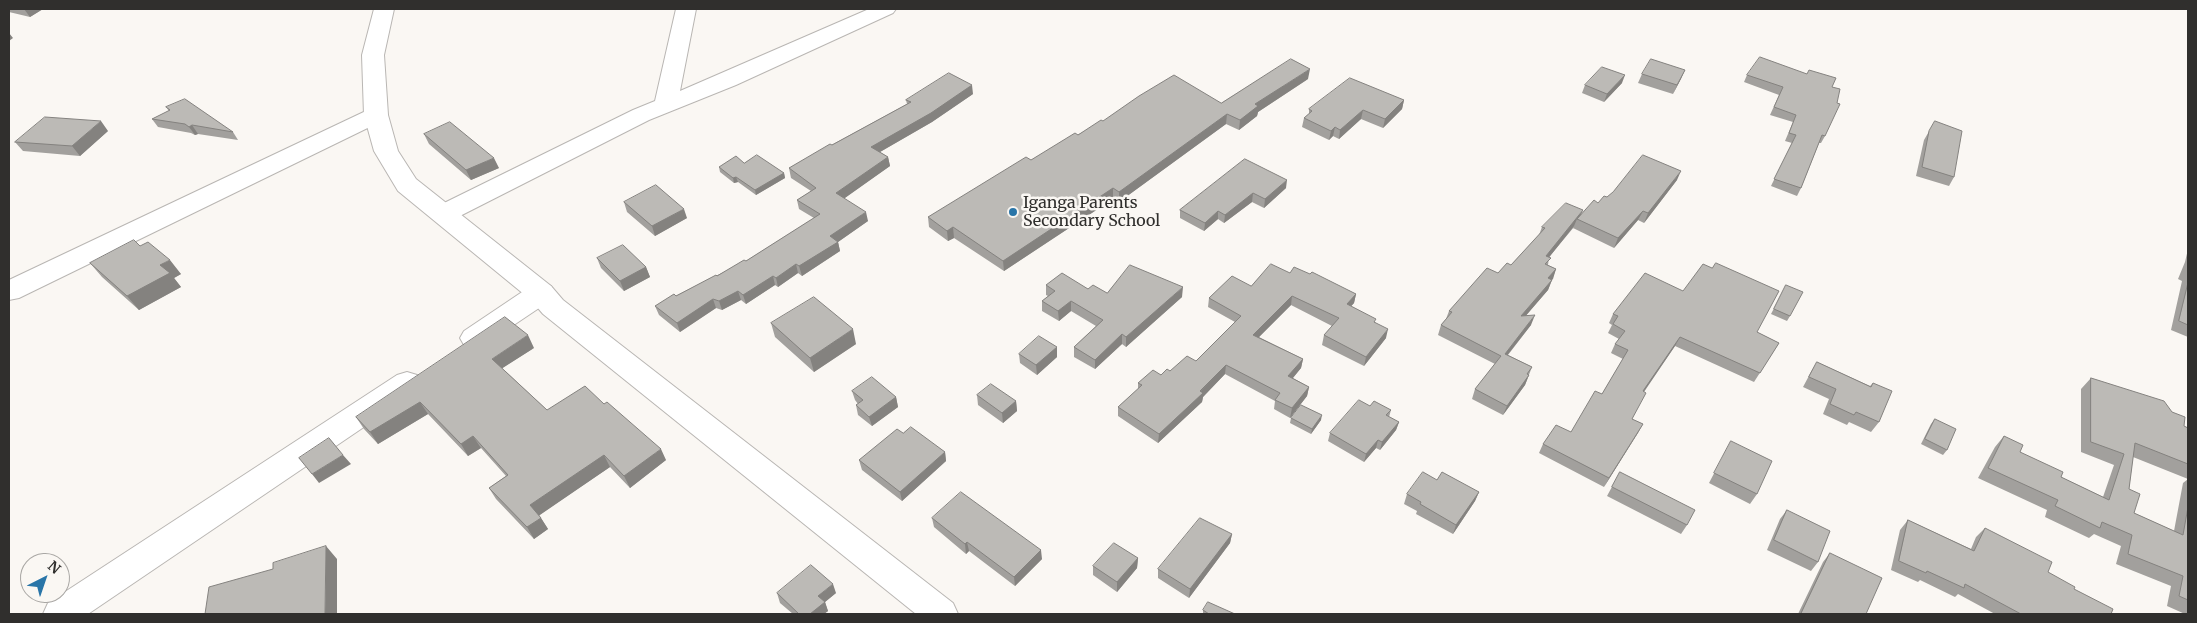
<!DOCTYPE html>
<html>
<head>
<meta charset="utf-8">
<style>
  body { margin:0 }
  #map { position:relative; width:2197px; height:623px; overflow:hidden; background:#faf7f3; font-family:Merriweather,serif }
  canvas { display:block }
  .frame { position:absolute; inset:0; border:10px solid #302f2d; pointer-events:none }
  .north { position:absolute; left:20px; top:553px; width:50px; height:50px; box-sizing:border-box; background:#faf7f3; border:1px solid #a9a7a4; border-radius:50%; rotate:41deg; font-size:14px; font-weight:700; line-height:20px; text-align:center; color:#302f2d }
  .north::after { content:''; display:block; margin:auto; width:18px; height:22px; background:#2975a8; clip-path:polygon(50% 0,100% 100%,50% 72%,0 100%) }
</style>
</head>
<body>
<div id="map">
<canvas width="2197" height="623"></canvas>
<div class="frame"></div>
<div class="north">N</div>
</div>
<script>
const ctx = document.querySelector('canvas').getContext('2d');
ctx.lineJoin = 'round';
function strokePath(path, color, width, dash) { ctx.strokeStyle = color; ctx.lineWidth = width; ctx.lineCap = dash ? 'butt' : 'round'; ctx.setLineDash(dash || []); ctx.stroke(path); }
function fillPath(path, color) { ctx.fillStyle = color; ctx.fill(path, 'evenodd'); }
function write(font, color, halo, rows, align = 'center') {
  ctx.font = font + ' Merriweather,serif'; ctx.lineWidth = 5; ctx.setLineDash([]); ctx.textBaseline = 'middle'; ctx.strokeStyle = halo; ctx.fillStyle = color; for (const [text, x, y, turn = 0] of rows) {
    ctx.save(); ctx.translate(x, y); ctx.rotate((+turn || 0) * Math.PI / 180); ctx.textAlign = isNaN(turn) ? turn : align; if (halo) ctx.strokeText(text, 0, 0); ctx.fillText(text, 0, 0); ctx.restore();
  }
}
const minor = new Path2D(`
  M676,9H696L680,91L869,9H896L893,13L736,85L649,120L452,220L443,222L434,220L430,214L434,208L633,110L655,101Z
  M376,108L384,110L388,115L384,120L19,298L9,300V280L368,110Z
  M541,283L551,286L555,293L551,300L484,345L474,348L464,345L460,338L464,331L531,286Z
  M407,372L417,375L422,383L417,391L88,614H43L48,603L397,375Z`);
const major = new Path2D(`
  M374,9H394L384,55L388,115L398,151L416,179L551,286L563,300L953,603L958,614H916L543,314L531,300L398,191L374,151L364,115L362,55Z`);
const wall = new Path2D(`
  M9,9H43L30,17L9,12Z
  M1685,70L1673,94L1638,83L1642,74Z
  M1747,75L1832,87L1825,136L1821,143H1819L1801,188L1797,196L1771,186L1792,143L1785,141L1793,122L1770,115L1779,95L1744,82Z
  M1308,79L1258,112L1257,116L1239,130L1226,124L1119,202L1113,199L1004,271L954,238L948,241L929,227L928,217L1031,160L1103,121L1221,103Z
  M1622,83L1604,102L1582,93L1585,85Z
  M973,94L932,122L880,152L888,157L890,166L844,198L868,221L838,242L840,251L802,276L798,273L778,287L775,285L746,304L741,300L722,310L716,308L680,332L659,315L655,306L746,261L814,218L799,209L797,200L811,191L791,178L789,168L907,104L906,100Z
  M1404,100L1402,109L1383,128L1361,119L1339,139L1333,136L1329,140L1302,127L1304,118L1309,114V109Z
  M166,107L233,132L238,140L198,134L195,135L191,133L158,127L152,119L169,111Z
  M1935,121L1954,177L1949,186L1916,176L1924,140Z
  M108,131L80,156L23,151L15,142Z
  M424,134L499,168L471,180L429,144Z
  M1245,159L1286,188L1264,208L1252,202L1224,223L1218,219L1204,231L1180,218V210Z
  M744,163L784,173L785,178L756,195L738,182L734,183L720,172L719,167Z
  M1677,180L1644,223L1638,220L1614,248L1573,228L1574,227L1549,257L1548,265L1556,269L1548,290L1526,315L1531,325L1508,355L1532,367L1525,385L1503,415L1472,399L1475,389L1495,364L1438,335L1441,325L1446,319L1449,311L1498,273L1511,265L1539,235L1542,227L1582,214L1607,197Z
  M624,202L687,218L655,236L627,212Z
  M140,246L181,274L174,278L181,287L139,310L102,277L90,263Z
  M2188,249V337L2171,330L2182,281L2178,279L2185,262Z
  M597,258L646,267L650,277L624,291L601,268Z
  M1290,273L1356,294L1354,303L1351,306L1375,322L1386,338L1364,366L1322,345L1324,335L1332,326L1291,305L1259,337L1303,359L1301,368L1293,378L1309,387L1307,396L1290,418L1274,409L1275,401L1225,374L1203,397L1202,402L1158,443L1118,416V407L1138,389V383L1196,361L1235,322L1208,307L1209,298L1251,286Z
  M1046,285L1088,289L1107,293L1182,297L1126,347L1122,344L1095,369L1074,357V347L1096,326L1071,311L1059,321L1042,311V301L1048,296L1046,295Z
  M1786,285L1790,316L1787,321L1771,314Z
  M1613,314L1757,332L1779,343L1754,382L1675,346L1644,392L1632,419L1643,424L1604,487L1539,453L1543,444L1571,432L1602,394L1623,359L1611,353L1615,344L1619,339L1608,333L1612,325L1609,323Z
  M771,323L856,344L814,372L775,337Z
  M1057,347V357L1037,375L1020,363L1019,354Z
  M534,348L502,368L547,410L666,460L630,488L610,467L539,515L548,529L534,539L496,499L489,488L506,476L481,448L468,456L428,414L378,444L364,429L356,417Z
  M1817,362L1870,386L1873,383L1879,422L1871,432L1849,422L1847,425L1823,414L1829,399L1803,387L1811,372Z
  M2091,378L2188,428V614H2185L2167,606L2171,586L2116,564L2121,546L2094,534L2089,538L2045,517L2047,510L1978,478L1995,447L2004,436L2020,452L2061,477L2103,497L2114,465L2081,452V389ZM2133,457L2188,479L2183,483L2174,531L2134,513L2129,489Z
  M852,391L896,397L898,407L872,426L858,415L856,405L858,404L855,400Z
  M977,395L1016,401L1017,411L1003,423L978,405Z
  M1370,406L1391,410L1389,417L1399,422L1396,430L1380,450L1376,448L1364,462L1328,441L1330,433Z
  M1291,418L1321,420L1311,434L1290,423Z
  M1935,419L1947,450L1943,455L1921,444L1931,424Z
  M903,433L945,452L946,461L902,501L862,470L859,460Z
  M1731,441L1757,494L1750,504L1709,483Z
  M1620,472L1687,525L1681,534L1607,496Z
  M1437,480L1479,492L1475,501L1453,534L1416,514L1417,511L1404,504L1407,494Z
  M1787,510L1818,562L1811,571L1767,550L1780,519Z
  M932,518L1042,559L1015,586L969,551L966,554L934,527Z
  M1908,520L1971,549L1976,537L1985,528L2048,572L2111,614H1995L1958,594L1955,597L1920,580L1918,582L1891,570L1900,530Z
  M1232,534L1230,543L1189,598L1158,578V569Z
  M1830,553L1866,614H1798L1823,562Z
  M1138,558L1137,568L1117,592L1093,575V566Z
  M777,593H836L825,602L828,611L824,614H793L780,603Z
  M1203,610L1235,614H1203Z`);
const shadedWall = new Path2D(`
  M24,9H43L30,17Z
  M9,33L13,38L9,41Z
  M1310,69L1308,79L1258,112L1257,116L1239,130L1240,120L1255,104Z
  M1685,70L1681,79L1673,94L1677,85Z
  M1625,75L1622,83L1604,102L1607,94Z
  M972,85L973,94L932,122L873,156L871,147Z
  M1404,100L1402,109L1383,128L1385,119Z
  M1363,110L1361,119L1339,139L1340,130Z
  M1227,114L1226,124L1119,202V192Z
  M101,121L108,131L80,156L72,146Z
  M192,125L198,134L195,135L189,127Z
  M1335,127L1333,136L1329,140L1331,131Z
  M888,157L890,166L838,203L836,193Z
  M494,158L499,168L471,180L466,170Z
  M1681,171L1677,180L1644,223L1648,213Z
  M784,173L785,178L756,195L755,190Z
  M736,177L738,182L734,183L733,178Z
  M1287,180L1286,188L1264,208L1265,199Z
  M1113,188V199L1004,271L1003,261Z
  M1253,193L1252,202L1224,223L1225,215Z
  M684,209L687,218L655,236L652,226Z
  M1583,210L1579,220L1577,219L1574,226L1543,265L1546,256Z
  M1218,211V219L1204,231L1205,223Z
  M1643,211L1638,220L1614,248L1618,238Z
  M866,212L868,221L838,242L840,251L802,276L799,266L830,236Z
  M953,227L954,238L948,241L947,231Z
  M170,260L181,274L174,278L181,287L139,310L127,296L160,265Z
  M796,264L798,273L778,287L776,278Z
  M646,267L650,277L624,291L620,281Z
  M1556,269L1553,279L1544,288L1548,278Z
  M773,276L775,285L746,304L743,295Z
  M1552,280L1548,290L1518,325L1521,316Z
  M1183,287L1182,297L1126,347V337Z
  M738,291L741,300L722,310L719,301Z
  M1356,294L1354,303L1345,313L1347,304Z
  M1292,296L1291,305L1252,344L1253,335Z
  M713,299L716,308L680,332L677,323Z
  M1071,301V311L1059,321L1058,311Z
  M1535,315L1531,325L1501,363L1505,354Z
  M853,329L856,344L814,372L810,358Z
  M1388,329L1386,338L1364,366L1366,357Z
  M1122,334V344L1095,369V360Z
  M528,335L534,348L498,371L492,359Z
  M1680,337L1675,346L1638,400L1643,391Z
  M1057,347V357L1037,375L1036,365Z
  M1303,359L1301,368L1287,385L1288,376Z
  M1226,365L1225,374L1203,397L1202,402L1158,443L1159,434Z
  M1529,375L1525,385L1503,415L1507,406Z
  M1309,387L1307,396L1290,418L1292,408Z
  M896,397L898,407L872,426L869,417Z
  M1016,401L1017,411L1003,423L1002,413Z
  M420,402L428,414L378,444L370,432Z
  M1322,415L1321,420L1311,434L1312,429Z
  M1399,422L1396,430L1380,450L1382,442Z
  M1643,424L1638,433L1604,487L1609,478Z
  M473,436L481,448L468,456L461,444Z
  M1378,440L1376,448L1364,462L1366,454Z
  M661,449L666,460L630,488L624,476Z
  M945,452L946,461L902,501L900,492Z
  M343,455L351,464L319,483L312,474Z
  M604,455L610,467L537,517L530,505Z
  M1479,492L1475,501L1453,534L1456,525Z
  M541,518L548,529L534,539L527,527Z
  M1232,534L1230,543L1189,598L1190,589Z
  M967,542L969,551L966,554L965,544Z
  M326,546L337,559V614H325Z
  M1041,550L1042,559L1015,586L1014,577Z
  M1138,558L1137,568L1117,592V582Z
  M833,584L836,593L825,602L828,611L824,614H810L818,596Z`);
const building = new Path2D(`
  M1760,57L1807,74L1809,70L1836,78L1832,87L1840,89L1837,103L1840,104L1825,136L1822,135L1801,188L1774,179L1796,135L1789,133L1796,115L1774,107L1783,87L1747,75Z
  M1291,59L1310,69L1255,104L1258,106L1240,120L1227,114L1119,192L1113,188L1003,261L953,227L947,231L928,217L1026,157L1031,160L1075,133L1078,135L1101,120L1103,121L1139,96L1174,75L1221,103Z
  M1651,59L1685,70L1677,85L1642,74Z
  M1602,67L1625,75L1607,94L1585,85Z
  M949,73L972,85L931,113L871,147L888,157L836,193L866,212L830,236L838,242L799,266L796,264L776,278L773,276L743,295L738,291L719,301L713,299L677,323L655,306L674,294L676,296L716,275L717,276L744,260L746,261L820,214L797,200L816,188L789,168L830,144L832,145L911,102L906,100Z
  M1350,78L1404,100L1385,119L1363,110L1340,130L1335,127L1331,131L1304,118L1312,111L1309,109Z
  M185,99L233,132L192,125L189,127L185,124L152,119L170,110L166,107Z
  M45,117L101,121L72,146L15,142Z
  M1935,121L1962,131L1954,177L1922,167L1929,131Z
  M450,122L494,158L466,170L424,134Z
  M757,155L784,173L755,190L736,177L733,178L719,167L736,156L744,163Z
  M1643,155L1681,171L1648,213L1643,211L1618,238L1577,219L1594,200L1598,203L1604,196L1607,197L1613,192Z
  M1245,159L1287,180L1265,199L1253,193L1225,215L1218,211L1205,223L1180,210Z
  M656,185L684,209L652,226L624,202Z
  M1566,203L1583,210L1546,256L1551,258L1545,264L1556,269L1548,278L1552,280L1521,316L1535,315L1505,354L1532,367L1527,374L1529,375L1507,406L1475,389L1501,356L1441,325L1452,312L1449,311L1487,268L1498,273L1507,263L1511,265L1545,228L1542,227Z
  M134,240L140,246L148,242L170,260L160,265L170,273L127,296L90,263Z
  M623,245L646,267L620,281L597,258Z
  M1716,263L1779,291L1757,332L1779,343L1760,373L1680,337L1643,391L1646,393L1632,419L1643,424L1609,478L1543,444L1556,425L1571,432L1595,391L1602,394L1628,350L1615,344L1625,331L1613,324L1618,316L1613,314L1645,273L1683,291L1703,264L1712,268Z
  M1271,264L1290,273L1294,267L1310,274L1312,272L1356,294L1347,304L1376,319L1374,322L1388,329L1366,357L1324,335L1339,318L1292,296L1253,335L1303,359L1288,376L1309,387L1292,408L1275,400L1280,393L1226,365L1200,391L1203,393L1159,434L1118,407L1142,385L1138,383L1153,370L1161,375L1167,369L1170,371L1187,356L1196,361L1241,316L1209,298L1232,276L1251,286Z
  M1130,265L1183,287L1126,337L1122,334L1095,360L1074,347L1103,320L1071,301L1058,311L1042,301L1055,291L1046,285L1062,273L1088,289L1093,285L1107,293Z
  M2188,283V325L2179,321Z
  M1786,285L1803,292L1790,316L1774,309Z
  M814,297L853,329L810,358L771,323Z
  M505,317L528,335L492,359L547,410L585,386L604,404L607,402L661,449L624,476L604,455L530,505L541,518L527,527L489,488L508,475L473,436L461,444L420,402L370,432L356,417Z
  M1039,336L1057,347L1036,365L1019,354Z
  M1817,362L1871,387L1873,383L1892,391L1879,422L1856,412L1854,415L1830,404L1836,389L1809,377Z
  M872,377L896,397L869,417L856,405L863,400L852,391Z
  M2091,378L2164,401L2172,412L2185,417L2184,426L2188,428V464L2135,443L2129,489L2140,494L2134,513L2183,535L2188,507V600L2179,596L2183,576L2128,554L2132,535L2102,522L2100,528L2055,506L2058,500L1988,468L2004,436L2023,445L2020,452L2063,472L2061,477L2109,500L2124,454L2091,442Z
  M991,384L1016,401L1002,413L977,395Z
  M1359,400L1370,406L1374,401L1391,410L1386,415L1399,422L1382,442L1378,440L1366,454L1330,433Z
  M1301,405L1322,415L1312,429L1291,418Z
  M1935,419L1956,429L1947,450L1925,439Z
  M911,427L945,452L900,492L859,460L897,429L903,433Z
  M329,438L343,455L312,474L299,458Z
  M1731,441L1772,461L1757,494L1714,473Z
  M1423,472L1437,480L1442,472L1479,492L1456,525L1420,504L1421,502L1407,494Z
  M1620,472L1695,510L1687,525L1612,487Z
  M961,492L1041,550L1014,577L967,542L965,544L932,518Z
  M1787,510L1830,531L1818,562L1774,540Z
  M1200,518L1232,534L1190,589L1158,569Z
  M1908,520L1974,551L1985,528L2052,562L2048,572L2075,587L2074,589L2113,609L2111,614H2021L1965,584L1964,588L1927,571L1926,573L1899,561Z
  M1114,543L1138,558L1117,582L1093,566Z
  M326,546L325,614H205L209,587L273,569V563Z
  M1830,553L1882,578L1866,614H1801Z
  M811,565L833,584L818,596L825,602L810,614H799L777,593Z
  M1208,602L1235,614H1209L1203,610Z`);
const markers = [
  [1013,212,5,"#2975a8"]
];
const poiNames = [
  ["Iganga Parents",1023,203],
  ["Secondary School",1023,221]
];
strokePath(minor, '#b9b6b3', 2);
strokePath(major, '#b9b6b3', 2);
fillPath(minor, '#fff');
fillPath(major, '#fff');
fillPath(wall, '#a2a09d');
fillPath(shadedWall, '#84827f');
fillPath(building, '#bcbab6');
strokePath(building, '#84827f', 1);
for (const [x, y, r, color] of markers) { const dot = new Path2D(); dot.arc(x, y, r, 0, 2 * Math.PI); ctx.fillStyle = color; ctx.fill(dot); strokePath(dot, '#faf7f3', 2); }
write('16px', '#302f2d', '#faf7f3', poiNames, 'left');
</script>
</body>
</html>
